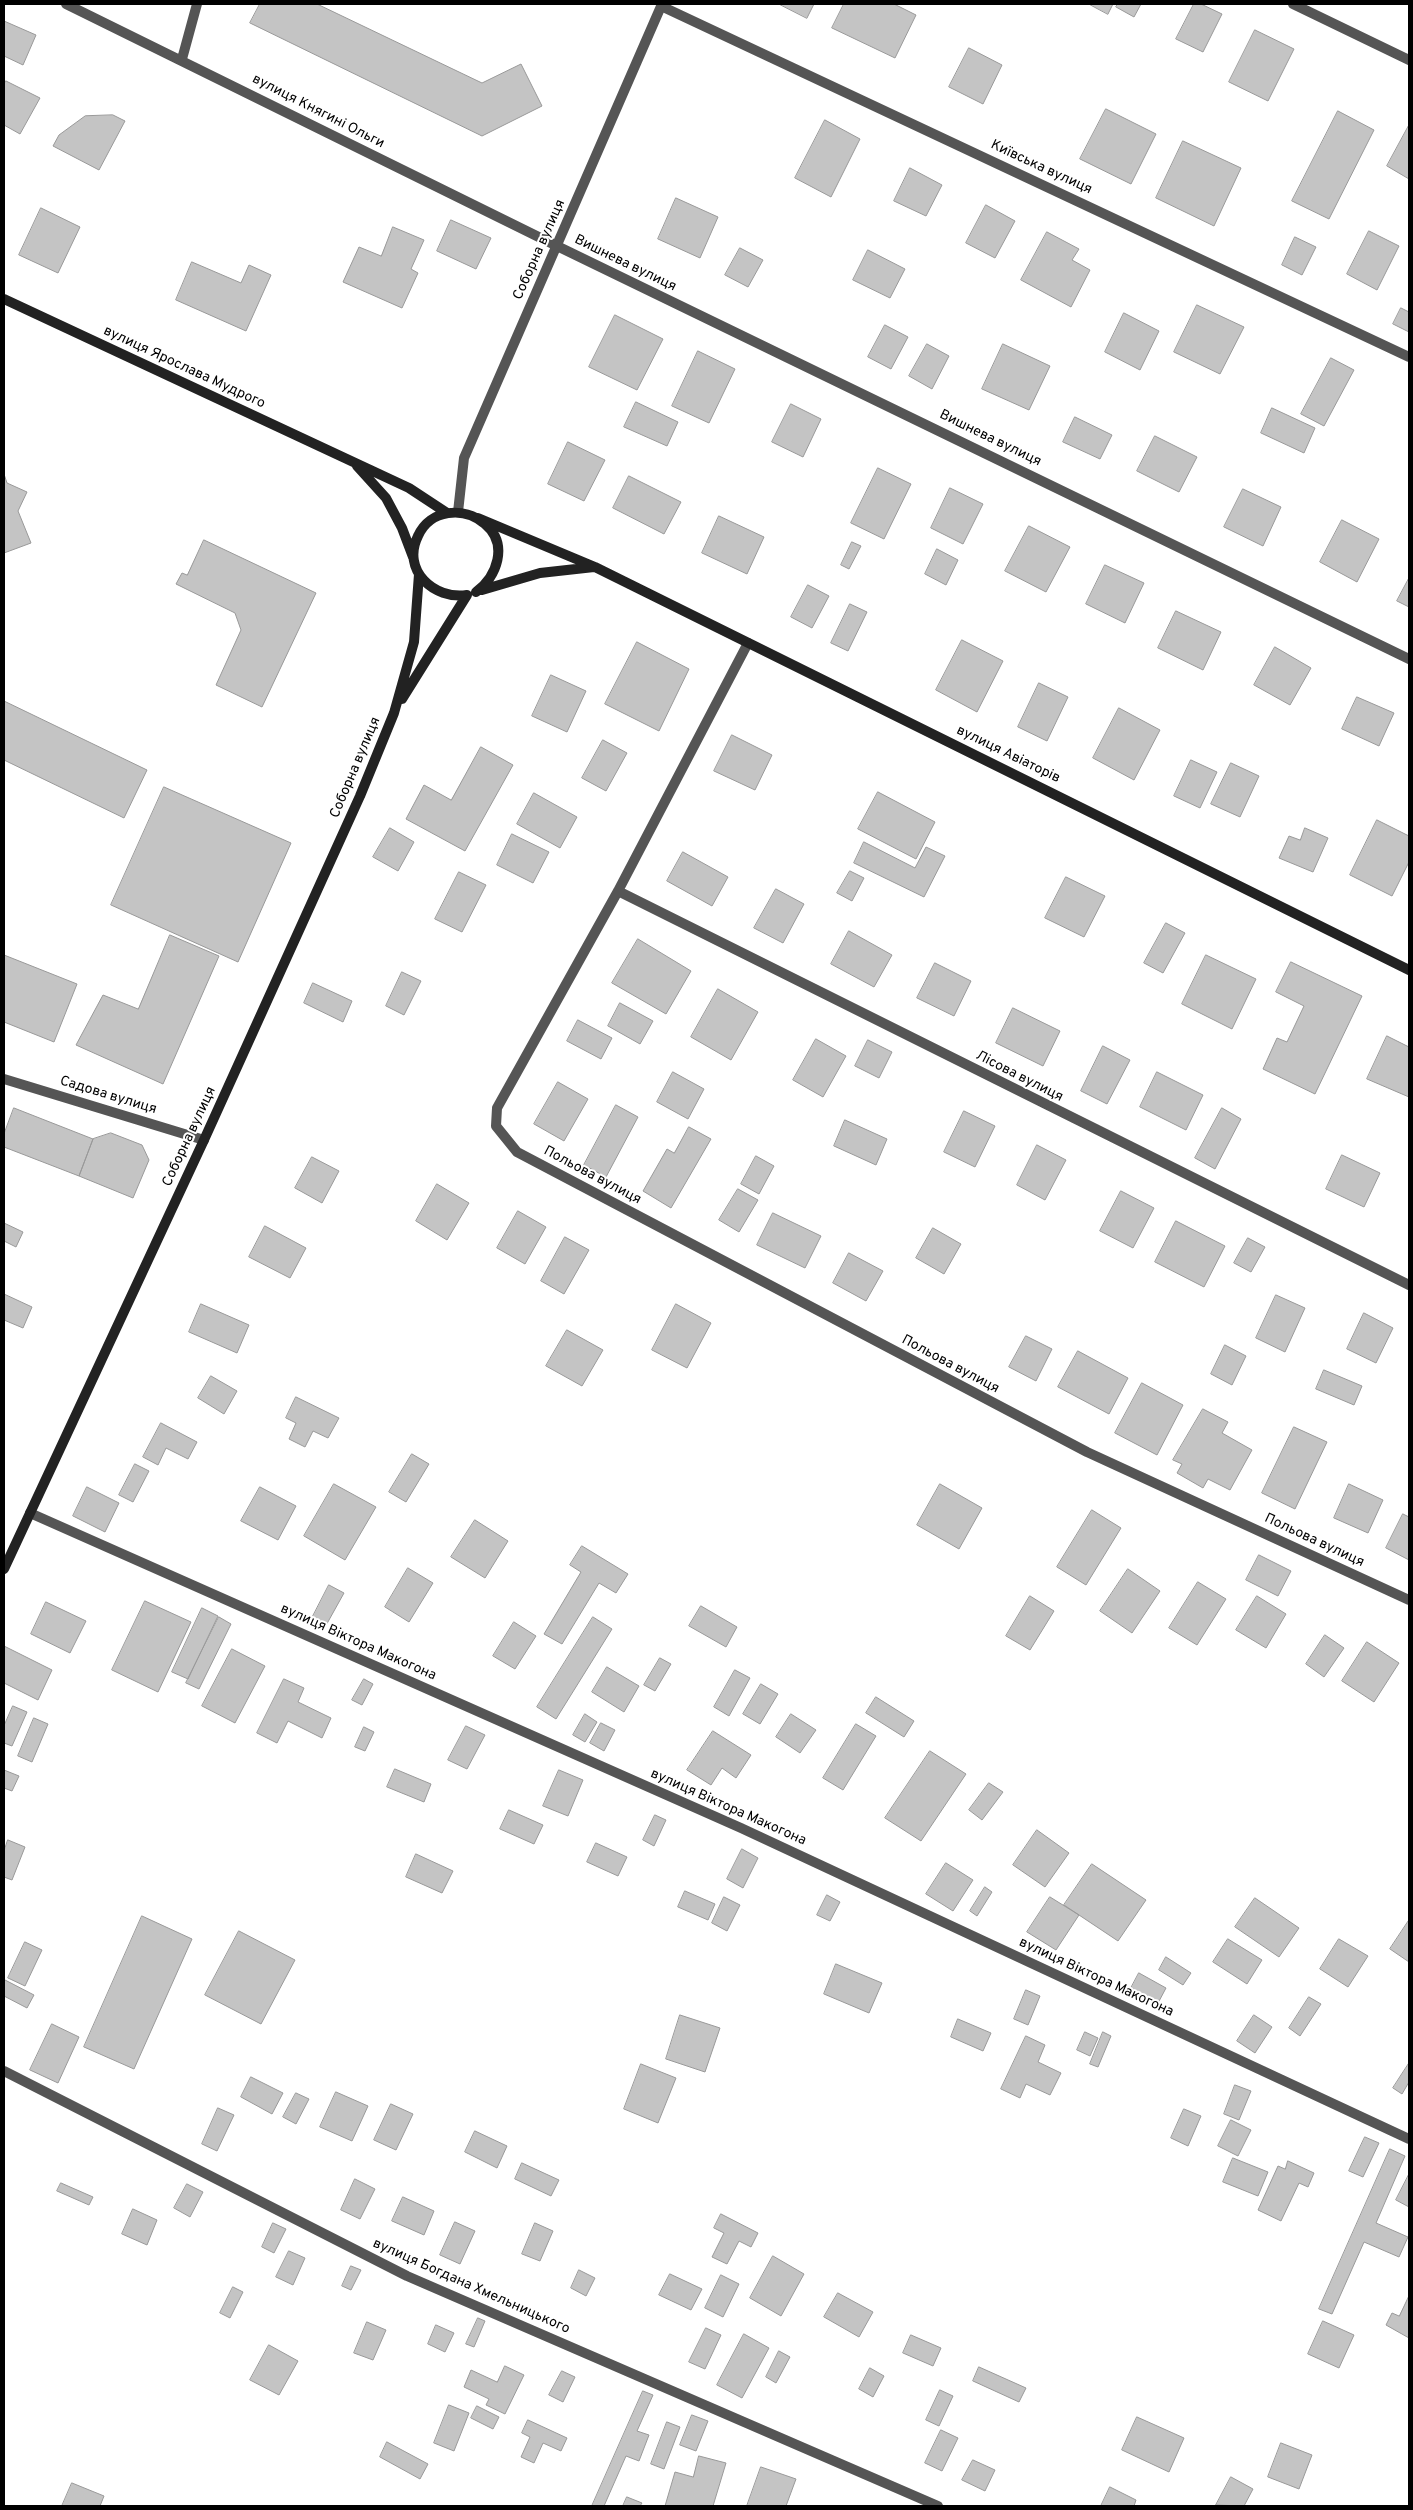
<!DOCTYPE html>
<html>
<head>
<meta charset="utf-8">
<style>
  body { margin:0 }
  #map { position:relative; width:1413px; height:2510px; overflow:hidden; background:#fff; font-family:Overpass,sans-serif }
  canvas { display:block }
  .frame { position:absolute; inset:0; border:5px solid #000; pointer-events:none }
</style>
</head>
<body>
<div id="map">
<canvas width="1413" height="2510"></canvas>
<div class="frame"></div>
</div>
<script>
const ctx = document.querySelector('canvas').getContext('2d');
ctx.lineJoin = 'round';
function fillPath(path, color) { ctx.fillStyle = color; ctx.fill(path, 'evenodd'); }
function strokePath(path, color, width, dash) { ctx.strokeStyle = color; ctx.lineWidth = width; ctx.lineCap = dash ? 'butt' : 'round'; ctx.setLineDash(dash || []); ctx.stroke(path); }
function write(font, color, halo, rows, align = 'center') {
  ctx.font = font + ' Overpass,sans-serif'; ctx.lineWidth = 4; ctx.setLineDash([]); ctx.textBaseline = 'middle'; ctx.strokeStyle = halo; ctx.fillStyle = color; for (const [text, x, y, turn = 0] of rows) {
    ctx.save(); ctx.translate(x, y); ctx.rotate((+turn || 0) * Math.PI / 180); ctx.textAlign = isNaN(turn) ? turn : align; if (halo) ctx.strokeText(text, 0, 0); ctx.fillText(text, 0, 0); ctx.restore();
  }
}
const building = new Path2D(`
  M260,4H317L482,83L521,64L542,106L482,136L250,23Z
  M779,4H814L807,18Z
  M844,4H894L916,15L895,58L832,28Z
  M1089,4H1113L1108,14Z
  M1118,4H1141L1134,17L1116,7Z
  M1194,4H1201L1222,14L1203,52L1176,39Z
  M4,21L36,35L23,65L4,56Z
  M1255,30L1294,49L1268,101L1229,82Z
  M969,48L1002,65L983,104L949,87Z
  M6,81L40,98L20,134L4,125V85Z
  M1106,109L1156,134L1131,184L1080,159Z
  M1338,111L1374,130L1329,219L1292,201Z
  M113,115L125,121L99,170L53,146L59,135L85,116Z
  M825,120L860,139L831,197L795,178Z
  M1409,125V179L1387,166Z
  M1183,141L1241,168L1214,226L1156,198Z
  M910,168L942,185L926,216L894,201Z
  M676,198L718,217L700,258L658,239Z
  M986,205L1015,221L995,258L966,243Z
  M41,208L80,227L58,273L19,255Z
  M451,220L491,238L476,269L437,251Z
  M393,227L424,240L411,269L418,273L402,308L343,282L359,247L381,256Z
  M1369,231L1399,246L1377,290L1347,274Z
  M1047,232L1079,249L1072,260L1090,270L1071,307L1021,280Z
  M1295,237L1316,247L1302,275L1282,265Z
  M740,248L763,260L748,287L725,275Z
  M868,250L905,269L890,298L853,280Z
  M192,262L241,283L249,265L271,275L246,331L176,300Z
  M1197,305L1244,327L1220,374L1174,352Z
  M1401,308L1409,312V332L1393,324Z
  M1124,313L1159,331L1140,370L1105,352Z
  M615,315L663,339L637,390L589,367Z
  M885,325L908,337L891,369L868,357Z
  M927,344L949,356L932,389L909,376Z
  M1003,344L1050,366L1029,410L982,389Z
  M698,351L735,369L709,423L672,406Z
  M1331,358L1354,370L1324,426L1301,414Z
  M636,402L678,422L667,446L624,427Z
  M791,404L821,419L803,457L772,442Z
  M1272,408L1315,428L1304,453L1261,433Z
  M1075,417L1112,435L1100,459L1063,442Z
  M1155,436L1197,457L1179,492L1137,471Z
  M568,442L605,460L584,501L548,484Z
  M878,468L911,484L884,539L851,523Z
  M4,474L7,483L27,492L18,511L31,543L4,553Z
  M629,476L681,502L664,534L613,508Z
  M950,488L983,504L963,544L931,528Z
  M1243,489L1281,507L1263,546L1224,527Z
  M719,516L764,537L747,574L702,553Z
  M1342,520L1379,539L1357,582L1320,562Z
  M1029,526L1070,547L1046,592L1005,571Z
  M204,540L316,593L262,707L216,685L241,630L235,613L176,584L182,573L187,575Z
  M852,542L861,546L849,569L841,565Z
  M937,549L958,560L946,585L925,574Z
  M1105,565L1144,583L1125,623L1086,604Z
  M1409,578V607L1397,601Z
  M808,585L829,596L812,628L791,617Z
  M850,604L867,612L848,651L831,643Z
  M1176,611L1221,632L1203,670L1158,648Z
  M962,640L1003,661L977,712L936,690Z
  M637,642L689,669L659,731L605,704Z
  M1275,647L1311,668L1290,705L1254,685Z
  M551,675L586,691L567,732L532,716Z
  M1039,683L1068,697L1047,741L1018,727Z
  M1357,697L1394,713L1379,746L1342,729Z
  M4,701L147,770L124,818L4,760Z
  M1119,708L1160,730L1134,780L1093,758Z
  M732,735L772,755L755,790L714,771Z
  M603,740L627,753L606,791L582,778Z
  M481,747L513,765L465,851L406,819L424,785L451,800Z
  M1191,760L1217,772L1200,808L1174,796Z
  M1231,763L1259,776L1240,817L1211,804Z
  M164,787L291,843L238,962L111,905Z
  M878,792L935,822L916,859L858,829Z
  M534,793L577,817L560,848L517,824Z
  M1377,820L1409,836V862L1392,896L1350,875Z
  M390,828L414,842L398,871L373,857Z
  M1305,828L1328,838L1313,872L1279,858L1289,836L1300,840Z
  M512,834L549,852L533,883L497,865Z
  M864,842L915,868L926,847L945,856L924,897L854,863Z
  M683,852L728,877L712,906L667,881Z
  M850,871L864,878L852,901L837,893Z
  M459,872L486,885L462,932L435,919Z
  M1066,877L1105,896L1084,937L1045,918Z
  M776,889L804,904L783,943L754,928Z
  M1166,923L1185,933L1163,973L1144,963Z
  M849,931L892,955L874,987L831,964Z
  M170,935L219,956L163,1084L76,1045L103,995L138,1009Z
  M638,939L691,971L666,1014L612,983Z
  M4,955L77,984L54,1042L4,1022Z
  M1206,955L1256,979L1232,1029L1182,1004Z
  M1291,962L1362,996L1315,1094L1263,1069L1277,1038L1287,1042L1304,1006L1276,992Z
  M935,963L971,981L954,1016L917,998Z
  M402,972L421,981L404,1015L386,1006Z
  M313,983L352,1001L343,1022L304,1003Z
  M718,989L758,1012L731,1060L691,1037Z
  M620,1003L653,1021L640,1044L608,1026Z
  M1013,1008L1060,1031L1043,1066L996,1043Z
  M578,1020L612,1038L601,1059L567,1041Z
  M1387,1036L1409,1047V1097L1367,1079Z
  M816,1039L846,1056L823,1097L793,1080Z
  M868,1040L892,1052L879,1078L855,1066Z
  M1103,1046L1130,1060L1107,1104L1081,1091Z
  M673,1072L704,1089L688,1119L657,1102Z
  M1157,1072L1203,1095L1186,1130L1140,1107Z
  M558,1082L588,1099L564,1141L534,1124Z
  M616,1105L638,1117L606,1177L584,1165Z
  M14,1108L93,1139L79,1176L4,1147V1134Z
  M1222,1108L1241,1119L1215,1169L1195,1158Z
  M964,1111L995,1126L975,1167L944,1152Z
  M845,1120L887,1139L876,1165L834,1146Z
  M689,1127L711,1139L671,1208L643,1191L667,1149L674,1153Z
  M111,1133L142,1145L149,1160L133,1198L79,1176L93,1139Z
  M1037,1145L1066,1160L1045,1200L1017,1185Z
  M1342,1155L1380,1173L1364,1207L1326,1189Z
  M756,1156L774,1166L759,1194L741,1184Z
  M312,1157L339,1171L322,1203L295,1188Z
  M437,1184L469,1203L447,1240L416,1221Z
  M738,1189L758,1200L739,1232L719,1220Z
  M1121,1191L1154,1208L1133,1248L1100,1231Z
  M518,1211L546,1227L525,1264L497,1248Z
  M773,1213L821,1236L805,1268L757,1245Z
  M1176,1221L1225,1246L1204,1287L1155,1262Z
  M4,1223L23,1232L16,1247L4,1241Z
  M265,1226L306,1248L290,1278L249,1257Z
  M933,1228L961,1244L944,1274L916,1258Z
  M565,1237L589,1250L564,1294L541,1281Z
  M1248,1238L1265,1247L1251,1272L1234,1263Z
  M849,1253L883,1271L866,1301L833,1283Z
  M4,1294L32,1307L23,1328L4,1320Z
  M1276,1295L1305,1308L1285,1352L1256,1338Z
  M201,1304L249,1325L237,1353L189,1332Z
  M676,1304L711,1323L687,1368L652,1350Z
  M1364,1313L1393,1328L1376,1363L1347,1349Z
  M567,1330L603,1350L582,1386L546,1366Z
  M1026,1336L1052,1349L1036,1381L1009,1367Z
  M1225,1345L1246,1356L1232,1385L1211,1374Z
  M1078,1351L1128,1378L1109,1414L1058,1387Z
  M1324,1370L1362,1386L1354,1405L1316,1389Z
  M211,1376L237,1391L224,1414L198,1398Z
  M1142,1383L1183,1405L1157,1455L1115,1433Z
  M296,1397L339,1418L328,1438L313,1431L305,1447L289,1439L296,1423L286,1418Z
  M1203,1409L1228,1422L1222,1433L1252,1450L1230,1490L1208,1479L1203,1488L1177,1473L1182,1464L1173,1460Z
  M161,1423L197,1442L188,1459L166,1448L158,1465L143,1457Z
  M1294,1427L1327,1442L1295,1509L1262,1493Z
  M412,1454L429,1464L406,1502L389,1492Z
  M135,1464L149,1471L133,1502L119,1495Z
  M334,1484L376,1507L345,1560L304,1536Z
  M940,1484L982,1508L959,1549L917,1525Z
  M1349,1484L1383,1500L1368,1533L1334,1518Z
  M87,1487L119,1503L105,1532L73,1516Z
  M260,1487L296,1506L278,1540L241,1521Z
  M1092,1510L1121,1528L1086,1585L1057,1567Z
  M1403,1514L1409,1517V1560L1386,1548Z
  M475,1520L508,1541L485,1578L451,1557Z
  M582,1546L628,1574L616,1593L599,1583L562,1644L544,1634L581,1572L570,1565Z
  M1259,1555L1291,1571L1278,1596L1246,1580Z
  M408,1568L433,1583L409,1622L385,1607Z
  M1128,1569L1160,1591L1132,1633L1100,1611Z
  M1198,1582L1226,1599L1197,1645L1169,1628Z
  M329,1585L344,1593L324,1629L310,1622Z
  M1030,1596L1054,1611L1030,1650L1006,1636Z
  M1257,1596L1286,1614L1266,1648L1236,1630Z
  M145,1601L191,1622L158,1692L112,1670Z
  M46,1602L86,1621L70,1653L31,1634Z
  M701,1606L737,1627L726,1647L689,1626Z
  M202,1608L218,1616L188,1679L172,1672Z
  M219,1617L231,1624L199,1689L186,1683Z
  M593,1617L612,1629L556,1719L537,1707Z
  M514,1622L536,1636L515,1669L493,1656Z
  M1325,1635L1344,1648L1324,1677L1306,1664Z
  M1367,1642L1399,1663L1374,1702L1342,1681Z
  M4,1646L52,1670L38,1700L4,1683Z
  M232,1649L265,1666L235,1723L202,1706Z
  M660,1658L671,1664L655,1691L644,1685Z
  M607,1667L639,1686L624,1712L592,1692Z
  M735,1670L750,1678L729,1716L714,1707Z
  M284,1679L304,1688L298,1702L331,1718L322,1738L288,1721L277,1743L257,1733Z
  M364,1679L373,1684L362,1705L352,1700Z
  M761,1684L778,1694L760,1724L743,1714Z
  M876,1697L914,1721L904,1737L866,1713Z
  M13,1706L27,1712L12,1746L4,1743V1726Z
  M585,1714L597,1722L585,1742L573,1735Z
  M791,1714L816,1730L800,1753L776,1737Z
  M34,1718L48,1724L32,1762L18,1756Z
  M601,1723L615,1730L604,1751L590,1743Z
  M856,1724L876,1736L843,1790L823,1778Z
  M466,1726L485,1735L467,1769L448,1760Z
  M364,1727L374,1732L365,1751L355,1747Z
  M713,1731L751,1755L736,1778L722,1768L711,1785L687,1770Z
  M930,1751L966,1774L921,1841L885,1818Z
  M395,1769L431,1784L424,1802L387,1787Z
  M4,1770L19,1776L12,1791L4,1788Z
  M559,1770L583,1780L568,1816L543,1806Z
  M989,1783L1003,1792L982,1820L969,1810Z
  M509,1810L543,1825L534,1844L500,1829Z
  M655,1815L666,1820L654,1846L643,1840Z
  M1037,1830L1069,1853L1045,1887L1013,1865Z
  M8,1840L25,1847L12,1880L4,1877V1851Z
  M596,1843L627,1857L618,1876L587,1862Z
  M742,1849L758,1858L743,1888L727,1879Z
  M416,1854L453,1871L442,1893L406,1877Z
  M946,1863L973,1880L953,1911L926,1894Z
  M1092,1864L1146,1900L1118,1941L1064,1905Z
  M985,1887L992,1892L977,1916L970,1911Z
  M685,1891L715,1904L708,1920L678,1907Z
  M827,1895L840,1902L830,1921L817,1915Z
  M724,1897L740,1905L727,1931L712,1923Z
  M1050,1897L1079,1915L1056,1950L1027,1932Z
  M1255,1898L1299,1928L1279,1957L1235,1927Z
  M142,1916L192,1939L134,2069L84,2047Z
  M1409,1920V1962L1390,1949Z
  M239,1931L295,1960L261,2024L205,1995Z
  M1228,1939L1262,1960L1247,1984L1213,1962Z
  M1339,1939L1368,1956L1348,1987L1320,1969Z
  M25,1942L42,1950L25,1986L8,1978Z
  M1166,1957L1191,1973L1183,1985L1159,1970Z
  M836,1964L882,1983L869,2013L824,1994Z
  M1139,1973L1166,1988L1157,2005L1130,1990Z
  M5,1980L34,1995L27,2008L4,1996Z
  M1026,1990L1040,1996L1028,2025L1014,2019Z
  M1309,1997L1321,2004L1300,2036L1289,2028Z
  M680,2015L720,2028L705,2072L666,2059Z
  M1254,2015L1272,2027L1255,2053L1237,2041Z
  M958,2019L991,2033L983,2051L951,2037Z
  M52,2024L79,2037L58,2083L30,2070Z
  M1085,2032L1098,2038L1090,2056L1077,2050Z
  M1103,2032L1111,2036L1098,2067L1090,2064Z
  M1026,2036L1045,2045L1038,2062L1061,2073L1050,2095L1026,2084L1020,2098L1001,2089Z
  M1409,2063V2082L1402,2094L1393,2088Z
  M641,2064L676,2078L658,2123L624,2109Z
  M251,2077L283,2093L272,2114L241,2097Z
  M1235,2085L1251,2091L1239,2120L1224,2114Z
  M336,2092L368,2106L352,2141L320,2127Z
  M296,2093L309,2099L296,2124L283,2117Z
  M391,2104L413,2114L396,2150L374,2140Z
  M218,2108L234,2115L217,2151L202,2144Z
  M1184,2109L1201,2116L1188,2146L1171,2138Z
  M1231,2120L1251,2130L1238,2156L1218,2146Z
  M475,2131L507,2146L497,2168L465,2152Z
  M1365,2137L1379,2143L1363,2177L1349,2171Z
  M1390,2149L1405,2156L1376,2223L1408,2237L1399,2257L1364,2242L1332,2314L1319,2309Z
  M1233,2158L1268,2172L1258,2196L1223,2182Z
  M1288,2161L1314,2173L1308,2187L1299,2183L1281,2221L1258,2210L1278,2166L1285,2169Z
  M522,2163L559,2180L551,2196L515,2179Z
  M1409,2174V2207L1396,2200Z
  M355,2179L375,2189L360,2219L341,2210Z
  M61,2183L93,2197L89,2205L57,2191Z
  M187,2184L203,2192L190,2217L174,2208Z
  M403,2197L434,2211L424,2235L392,2221Z
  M133,2209L157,2220L147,2245L122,2234Z
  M721,2214L758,2233L751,2247L739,2241L727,2264L712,2257L724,2233L714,2228Z
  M455,2222L475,2231L460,2264L440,2255Z
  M273,2223L286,2229L274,2253L262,2247Z
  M535,2223L553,2231L540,2261L522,2254Z
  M289,2251L305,2258L293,2285L276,2277Z
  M773,2256L804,2274L781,2316L750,2298Z
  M351,2266L361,2270L351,2290L342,2286Z
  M579,2270L595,2278L586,2296L571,2288Z
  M670,2274L702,2289L691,2310L659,2295Z
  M721,2275L739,2284L723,2317L705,2308Z
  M233,2287L243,2292L230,2318L220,2313Z
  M838,2293L873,2312L859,2337L824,2317Z
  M1409,2296V2338L1386,2325L1392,2313L1399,2316Z
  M478,2318L485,2321L474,2347L466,2344Z
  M1323,2321L1354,2335L1339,2368L1308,2354Z
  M367,2322L386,2330L373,2360L354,2353Z
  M436,2325L454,2333L445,2352L428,2344Z
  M706,2328L721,2335L705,2369L689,2362Z
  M744,2334L769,2348L742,2398L717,2385Z
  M911,2335L941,2348L933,2366L903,2353Z
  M269,2345L298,2361L279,2395L250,2380Z
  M779,2351L790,2357L776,2383L766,2377Z
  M505,2366L524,2375L505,2414L486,2405L489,2399L464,2387L471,2370L497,2382Z
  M979,2367L1026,2388L1019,2402L973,2381Z
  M870,2368L884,2376L873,2397L859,2389Z
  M562,2371L575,2377L563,2402L549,2395Z
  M940,2390L953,2396L939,2426L926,2420Z
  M643,2391L653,2395L637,2431L649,2435L639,2461L626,2456L604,2506H592Z
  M449,2405L469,2413L454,2451L434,2443Z
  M477,2406L499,2417L493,2429L471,2418Z
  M692,2415L708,2421L696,2451L680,2445Z
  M1137,2417L1184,2438L1169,2472L1122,2450Z
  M528,2420L567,2438L561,2451L543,2443L534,2463L521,2457L530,2437L522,2433Z
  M667,2422L680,2427L664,2469L651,2464Z
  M941,2430L958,2438L942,2471L925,2463Z
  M387,2442L428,2464L420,2479L380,2457Z
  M1281,2443L1312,2455L1299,2489L1268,2477Z
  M699,2456L726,2463L713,2506H665L675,2472L693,2477Z
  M973,2460L995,2470L985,2491L962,2480Z
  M761,2467L796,2479L786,2506H747Z
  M1231,2477L1253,2489L1244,2506L1216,2505Z
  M72,2483L104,2496L100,2506H62Z
  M1110,2487L1136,2500L1134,2506H1101Z
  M627,2497L642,2503L640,2506H623Z`);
const minor = new Path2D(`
  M66,4L557,246L1409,659
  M1293,4L1409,60
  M661,6L1409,357
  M182,59L197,4
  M458,512L464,458L662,4
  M748,643L618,891L497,1108L496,1126L517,1152L1087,1452L1409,1600
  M618,891L1409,1285
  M4,1079L204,1140
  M30,1513L741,1828L1409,2139
  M4,2071L407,2276L938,2506`);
const secondary = new Path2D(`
  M4,299L409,488L447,513
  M357,466L386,498L402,528L413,557
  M478,518L595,567L1409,970
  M482,590L540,573L594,567
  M467,595C434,600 401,570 418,536C430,509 464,506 485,524C509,544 497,577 476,592
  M402,699L467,595
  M4,1569L204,1140L360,796L394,713L414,642L419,574`);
const streetNames = [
  ["вулиця Княгині Ольги",318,112,27],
  ["Київська вулиця",1041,168,25],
  ["Соборна вулиця",540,250,-66],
  ["Вишнева вулиця",625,264,26],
  ["вулиця Ярослава Мудрого",184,368,25],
  ["Вишнева вулиця",990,439,26],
  ["вулиця Авіаторів",1008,755,26],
  ["Соборна вулиця",356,768,-67],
  ["Лісова вулиця",1019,1077,27],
  ["Садова вулиця",108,1096,17],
  ["Соборна вулиця",190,1137,-65],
  ["Польова вулиця",592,1176,28],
  ["Польова вулиця",950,1365,28],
  ["Польова вулиця",1314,1541,25],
  ["вулиця Віктора Макогона",358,1643,24],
  ["вулиця Віктора Макогона",728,1808,24],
  ["вулиця Віктора Макогона",1096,1978,25],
  ["вулиця Богдана Хмельницького",471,2287,24]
];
fillPath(building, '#c4c4c4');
strokePath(building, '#999', 1);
strokePath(minor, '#555', 10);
strokePath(secondary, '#222', 10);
write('14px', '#000', '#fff', streetNames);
</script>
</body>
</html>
